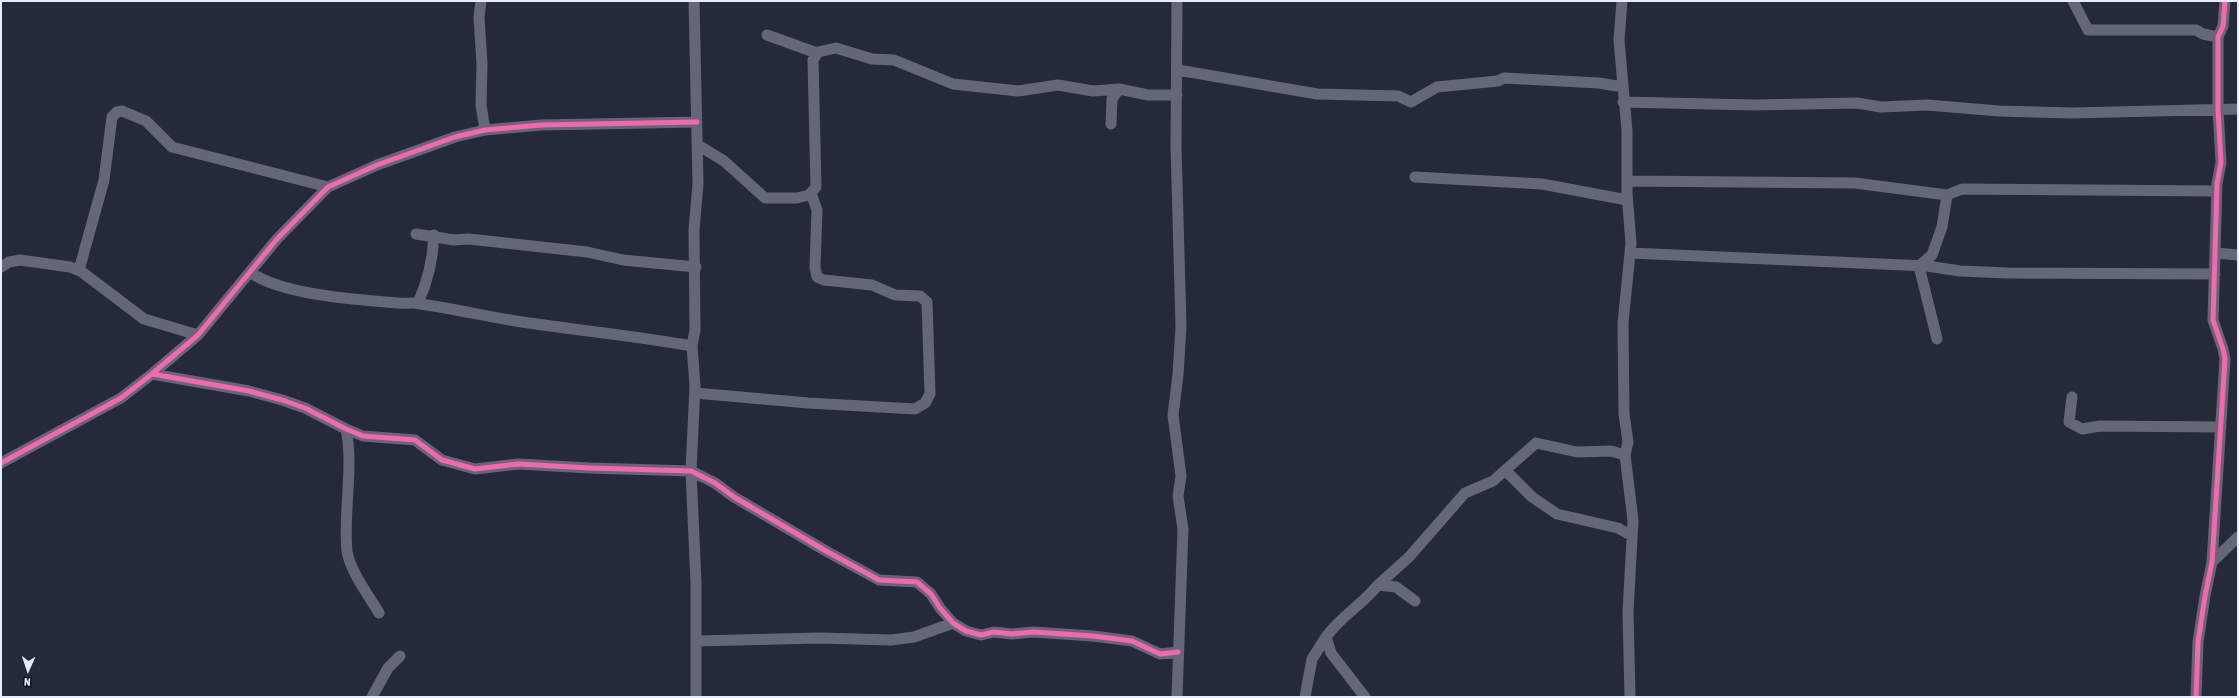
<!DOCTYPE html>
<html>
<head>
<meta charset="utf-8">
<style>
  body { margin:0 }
  #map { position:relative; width:2239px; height:698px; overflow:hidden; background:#252a3b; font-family:"Asap Condensed",sans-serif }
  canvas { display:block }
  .frame { position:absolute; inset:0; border:2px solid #e6ecfd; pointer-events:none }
  .north { position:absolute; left:8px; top:650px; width:40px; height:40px; -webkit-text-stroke:3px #0b101d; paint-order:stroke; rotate:183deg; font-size:11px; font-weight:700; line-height:16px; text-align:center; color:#e6ecfd }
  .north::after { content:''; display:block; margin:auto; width:14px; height:18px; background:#e6ecfd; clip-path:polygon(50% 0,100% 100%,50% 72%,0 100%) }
</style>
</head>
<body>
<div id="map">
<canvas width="2239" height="698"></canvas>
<div class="frame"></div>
<div class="north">N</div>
</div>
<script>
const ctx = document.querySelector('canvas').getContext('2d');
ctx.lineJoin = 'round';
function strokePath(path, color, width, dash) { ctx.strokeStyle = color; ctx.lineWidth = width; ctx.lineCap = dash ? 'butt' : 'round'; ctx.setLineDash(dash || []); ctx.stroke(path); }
const minor = new Path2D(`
  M481,1L479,17L482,64L481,105L485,130
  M694,1L698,184L694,230L695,330L692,346L695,386L691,471L696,583V697
  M1622,1L1619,40L1627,131V193L1631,243L1623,323L1624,414L1628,442L1625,455L1633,520L1628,612L1630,697
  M2073,1L2088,30H2196L2203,34L2218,37
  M767,35L817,53
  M1178,70L1317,94L1398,96L1411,102L1437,87L1498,81L1504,78L1599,83L1623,87
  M1623,102L1754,105L1857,103L1881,107L1927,105L1999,111L2072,113L2238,109
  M1111,124L1112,99L1119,89L1148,95H1177
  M698,145L724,161L765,198H797L809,195L816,187L813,60L818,52L836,48L872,59L894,60L953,84L1018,91L1058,85L1093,91L1119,89
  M1415,177L1542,184L1627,200
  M1627,181L1855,183L1947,195L1962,189L2217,191
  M416,234L454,240L469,239L587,252L623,260L696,267
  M1630,253L1927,266L1960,271L2008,273L2215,274
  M2216,253L2238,255
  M1,267L9,262L20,260L70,267L82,272L144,319L198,335
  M79,270L104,180L112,117L117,112L122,111L146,121L172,147L328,187
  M250,272C281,295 359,300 399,303C406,304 414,302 420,304C450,308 480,315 510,320C571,330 632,335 692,346
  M418,303C428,281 433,259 434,235
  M1937,339L1919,266L1932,255L1942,227L1947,195
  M152,374L249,391L282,400L305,408L346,429L363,436L415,440L442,460L475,469L518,464L590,468L691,471L715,483L734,497L826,551L879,580L917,582L931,594L940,608L953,623L966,631L981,635L994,632L1012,634L1033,632L1093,636L1132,641L1160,654L1178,652
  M695,393L808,403L915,409L925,403L930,394L927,302L920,296L895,295L872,285L824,280L817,277L815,267L817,210L811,193
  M2072,397L2069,422L2082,429L2100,426L2221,427
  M346,429C354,468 343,512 347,551C350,571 369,596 379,613
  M1,463L121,398L152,374L198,335L277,239L328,187L377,165L455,137L485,130L541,125L697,122
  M1506,471L1532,497L1557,514L1618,528L1632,536
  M2212,562L2238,537
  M1378,585L1409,557L1465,493L1493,481L1536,443L1577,452L1611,451L1625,455
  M696,641L820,638L891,640L914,637L953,623
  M372,697L388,668L400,656
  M1177,697L1183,529L1178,496L1181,476L1173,415L1178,375L1181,327L1176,146L1177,1
  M1305,697L1312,659L1326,637
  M1365,697L1331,653L1326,637C1342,615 1361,606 1378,585L1396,587L1415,601
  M2196,697L2198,642L2205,596L2212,562L2225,359L2223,349L2213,320L2217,184L2221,162L2218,109V37L2223,26L2225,1`);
const cycleway = new Path2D(`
  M152,374L249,391L282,400L305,408L346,429L363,436L415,440L442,460L475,469L518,464L590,468L691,471L715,483L734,497L826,551L879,580L917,582L931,594L940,608L953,623L966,631L981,635L994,632L1012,634L1033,632L1093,636L1132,641L1160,654L1178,652
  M1,463L121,398L152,374L198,335L277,239L328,187L377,165L455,137L485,130L541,125L697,122
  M2196,697L2198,642L2205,596L2212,562L2225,359L2223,349L2213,320L2217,184L2221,162L2218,109V37L2223,26L2225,1`);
strokePath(minor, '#646876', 11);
strokePath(cycleway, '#f766af', 5);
</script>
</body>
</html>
